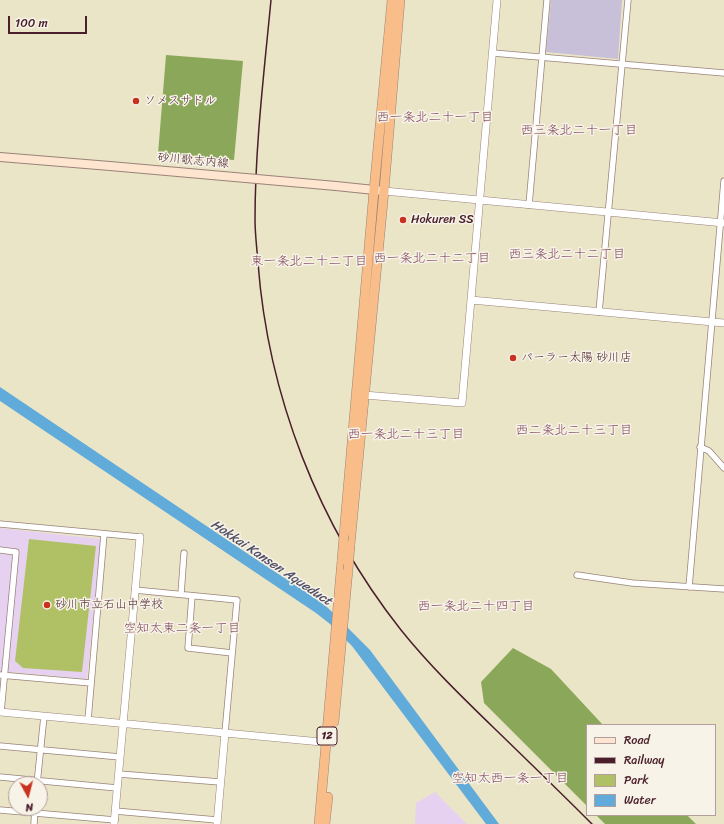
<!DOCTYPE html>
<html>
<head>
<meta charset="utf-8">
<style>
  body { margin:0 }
  #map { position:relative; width:724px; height:824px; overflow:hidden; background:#ebe5c7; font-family:Sriracha,sans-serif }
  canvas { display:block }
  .legend { position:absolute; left:586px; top:724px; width:130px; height:92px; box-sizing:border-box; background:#f7f3e8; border:1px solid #b29e9c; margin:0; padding:5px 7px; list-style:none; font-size:12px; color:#4a1f2b }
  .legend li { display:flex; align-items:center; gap:8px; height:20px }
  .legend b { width:20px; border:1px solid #b29e9c }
  .north { position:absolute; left:8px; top:776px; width:40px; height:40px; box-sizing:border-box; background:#f7f3e8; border:1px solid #b29e9c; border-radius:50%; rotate:173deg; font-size:11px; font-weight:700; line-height:16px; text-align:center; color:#4a1f2b }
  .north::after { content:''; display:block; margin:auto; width:14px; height:18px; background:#c8321e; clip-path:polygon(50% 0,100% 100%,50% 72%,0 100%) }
  .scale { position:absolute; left:8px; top:16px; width:79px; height:18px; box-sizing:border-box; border:2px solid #4a1f2b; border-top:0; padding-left:5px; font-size:12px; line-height:14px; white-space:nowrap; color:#4a1f2b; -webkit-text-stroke:3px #f7f3e8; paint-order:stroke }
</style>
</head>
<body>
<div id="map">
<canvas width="724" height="824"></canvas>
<ul class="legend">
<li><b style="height:5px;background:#fde5d0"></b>Road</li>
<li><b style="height:5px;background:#4a1f2b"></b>Railway</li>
<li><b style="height:11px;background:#afc164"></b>Park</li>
<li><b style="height:11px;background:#60abd9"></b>Water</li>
</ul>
<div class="north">N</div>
<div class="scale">100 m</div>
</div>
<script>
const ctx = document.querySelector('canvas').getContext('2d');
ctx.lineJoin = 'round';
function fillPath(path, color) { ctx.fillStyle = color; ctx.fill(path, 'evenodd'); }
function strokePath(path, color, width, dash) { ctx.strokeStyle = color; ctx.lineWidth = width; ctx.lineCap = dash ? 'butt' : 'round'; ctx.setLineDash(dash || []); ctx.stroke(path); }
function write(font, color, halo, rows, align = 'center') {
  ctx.font = font + ' Sriracha,"Klee One",sans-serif'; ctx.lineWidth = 3; ctx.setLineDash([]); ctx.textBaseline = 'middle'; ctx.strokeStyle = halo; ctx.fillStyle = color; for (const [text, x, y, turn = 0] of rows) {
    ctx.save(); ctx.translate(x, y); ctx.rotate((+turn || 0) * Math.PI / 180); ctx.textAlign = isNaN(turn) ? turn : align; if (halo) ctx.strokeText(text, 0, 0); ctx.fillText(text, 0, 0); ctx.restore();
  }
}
const built = new Path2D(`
  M0,528L101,539L87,679L0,671Z
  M435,792L467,824H415L416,803Z`);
const industrial = new Path2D(`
  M551,0H622L618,59L546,52Z`);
const green = new Path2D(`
  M29,539L96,546L82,672L23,668L15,661Z`);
const forest = new Path2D(`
  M166,55L243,61L234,160L158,154Z
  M513,648L551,669L603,725H587V806L484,703L481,682Z
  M596,815H687L696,824H605Z`);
const water = new Path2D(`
  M0,387L254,558L309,594L328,608L370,650L499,824H486L352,646L330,624L316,613L0,401Z`);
const minor = new Path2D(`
  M493,53L724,73
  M529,205L547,0
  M599,312L628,0
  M700,447L709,451L724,468
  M0,524L140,537
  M0,550L16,552L1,712
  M577,575L632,583L724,589
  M689,587L724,181
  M135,590L237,600L225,733
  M181,594L184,553
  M192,596L188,648L232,653
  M0,675L91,683
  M88,720L104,534
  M0,746L120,757
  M119,774L220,782
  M0,777L117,788
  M37,784L44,716
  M0,810L115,820
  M115,811L217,820
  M34,824L35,808`);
const tertiary = new Path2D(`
  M384,191L724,223
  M471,300L724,323
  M364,395L462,403L497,0
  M0,712L332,743
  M114,824L140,537
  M217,824L225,733`);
const secondary = new Path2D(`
  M0,157L110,166
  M336,186L384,191`);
const trunk = new Path2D(`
  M344,535L374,190L392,0
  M350,545L384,191L400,0
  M334,722L348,570
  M319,824L342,560
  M325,824L328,797`);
const rail = new Path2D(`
  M271,0C264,73 255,147 255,220C255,234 257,249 258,263C268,395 318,525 401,630C429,665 462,697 495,729C527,760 560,792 592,824`);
const secondaryBridge = new Path2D(`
  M110,166L336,186`);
const trunkBridge = new Path2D(`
  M342,560L344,535
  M348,570L350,545`);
const markers = [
  [136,101,4,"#c8321e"],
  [403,220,4,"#c8321e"],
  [513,358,4,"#c8321e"],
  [47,605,4,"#c8321e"]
];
const shields = [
  [327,736,20]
];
const shieldNames = [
  ["12",327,736]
];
const poiNames = [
  ["ソメスサドル",144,101],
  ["Hokuren SS",411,220],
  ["パーラー太陽 砂川店",521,358],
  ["砂川市立石山中学校",55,605]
];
const streetNames = [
  ["砂川歌志内線",193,161,5]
];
const neighbourhoodNames = [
  ["西一条北二十一丁目",435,118],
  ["西三条北二十一丁目",579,131],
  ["西三条北二十二丁目",567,255],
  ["西一条北二十二丁目",432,259],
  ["東一条北二十二丁目",309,262],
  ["西二条北二十三丁目",574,431],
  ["西一条北二十三丁目",406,435],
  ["西一条北二十四丁目",476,607],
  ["空知太東二条一丁目",182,629],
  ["空知太西一条一丁目",510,779]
];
const waterNames = [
  ["Hokkai Kansen Aqueduct",271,563,34]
];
fillPath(built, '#e6d2f0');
fillPath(industrial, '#c8bfd8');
fillPath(green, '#afc164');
fillPath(forest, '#8ba75a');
fillPath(water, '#60abd9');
strokePath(minor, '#9a8279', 7);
strokePath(tertiary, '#9a8279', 8);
strokePath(secondary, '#9a8279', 10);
strokePath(trunk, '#9a8279', 10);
strokePath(minor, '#fff', 5.5);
strokePath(tertiary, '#fff', 7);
strokePath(secondary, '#fde5d0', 8);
strokePath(trunk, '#f9bd89', 9);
strokePath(rail, '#4a1f2b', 1.5);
strokePath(secondaryBridge, '#9a8279', 10, []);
strokePath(trunkBridge, '#9a8279', 10, []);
strokePath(secondaryBridge, '#fde5d0', 8);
strokePath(trunkBridge, '#f9bd89', 9);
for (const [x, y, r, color] of markers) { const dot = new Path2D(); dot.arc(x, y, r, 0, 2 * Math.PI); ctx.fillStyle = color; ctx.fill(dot); strokePath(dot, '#f7f3e8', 1.5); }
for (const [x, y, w] of shields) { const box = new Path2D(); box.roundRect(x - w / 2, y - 9, w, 18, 3); ctx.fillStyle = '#f7f3e8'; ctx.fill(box); strokePath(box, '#4a1f2b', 1); }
write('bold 11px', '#4a1f2b', null, shieldNames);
write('12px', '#4a1f2b', '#f7f3e8', poiNames, 'left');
write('12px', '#4a1f2b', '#f7f3e8', streetNames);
write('13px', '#81495e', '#f7f3e8', neighbourhoodNames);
write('italic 13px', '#525068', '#f7f3e8', waterNames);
</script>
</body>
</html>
